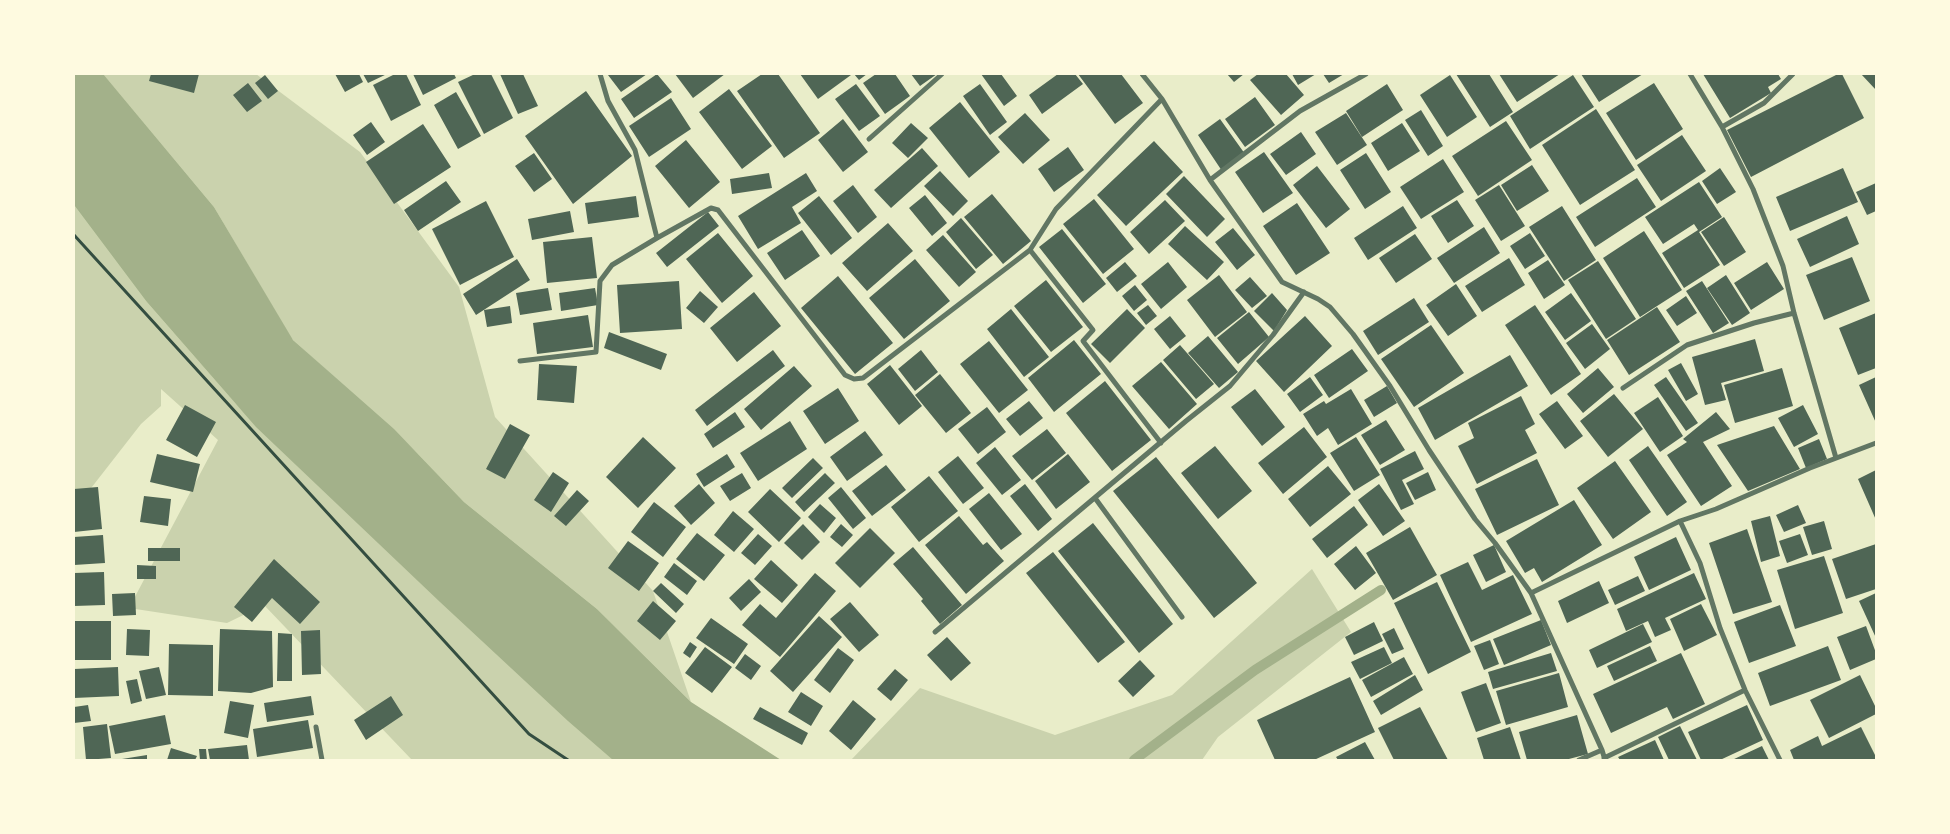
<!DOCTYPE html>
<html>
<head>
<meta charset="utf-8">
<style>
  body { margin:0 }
  #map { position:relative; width:1950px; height:834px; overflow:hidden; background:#e9edc9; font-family:"Exo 2",sans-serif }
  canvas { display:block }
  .frame { position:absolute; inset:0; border:75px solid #fefae0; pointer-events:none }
</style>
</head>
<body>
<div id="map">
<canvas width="1950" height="834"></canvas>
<div class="frame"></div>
</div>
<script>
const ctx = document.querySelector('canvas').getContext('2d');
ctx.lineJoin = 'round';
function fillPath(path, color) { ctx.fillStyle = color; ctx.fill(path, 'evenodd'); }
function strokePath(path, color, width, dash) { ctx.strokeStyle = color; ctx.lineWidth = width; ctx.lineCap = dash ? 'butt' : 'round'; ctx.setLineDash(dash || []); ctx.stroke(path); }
const green = new Path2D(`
  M103,74H256L360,152L459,287L495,417L653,591L691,702L597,609L464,502L415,451L291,338L214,207Z
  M74,205L146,301L236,404L615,760H412L264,605L227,623L129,608L218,440L161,389V406L141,424L74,510Z
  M1312,569L1351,632L1218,737L1202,760H851L920,688L1055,735L1172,695Z`);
const water = new Path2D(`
  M74,74L104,75L214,207L293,340L394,429L464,502L597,609L691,702L781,760H613L568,721L440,602L256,427L146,301L74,205Z`);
const stream = new Path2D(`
  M1134,760L1255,670L1381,590`);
const building = new Path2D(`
  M151,74H199L194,93L149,81Z
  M335,74H359L363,82L345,92Z
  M363,74H387L368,83Z
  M395,74H406L421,105L391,121L373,85Z
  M413,74H454L456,78L423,95Z
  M475,74H491L513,118L484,134L458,82Z
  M500,74H523L538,106L518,114Z
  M610,74H647L621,92L608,75Z
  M657,74L672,92L634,118L621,99Z
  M675,74H725L693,98Z
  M762,74H778L820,133L784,158L737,91Z
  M800,74H850L851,75L818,99Z
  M854,74H867L859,80Z
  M876,74H895L910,96L885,114L863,83Z
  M911,74H937L920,86Z
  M981,74H1001L1017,96L1004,106Z
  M1058,74H1075L1083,84L1042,114L1029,95Z
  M1078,74H1121L1143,103L1115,124Z
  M1227,74H1244L1234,82Z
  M1258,74H1286L1304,95L1281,115L1250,80Z
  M1292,74H1316L1298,85Z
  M1323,74H1344L1329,83Z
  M1456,74H1489L1513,112L1490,127Z
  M1499,74H1560L1517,102Z
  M1581,74H1643L1599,102Z
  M1703,74H1778L1781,79L1768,87L1771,93L1730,118Z
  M1838,74H1842L1864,118L1751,177L1727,130Z
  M1861,74H1876V90Z
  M265,75L278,91L268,99L255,83Z
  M1450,75L1477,117L1447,137L1420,95Z
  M1573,75L1594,107L1530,149L1510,116Z
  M248,83L262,101L247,112L233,95Z
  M1654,83L1683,129L1636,160L1606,113Z
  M856,84L880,116L859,131L835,99Z
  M980,84L1007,122L990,135L963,96Z
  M1387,84L1403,110L1362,137L1346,111Z
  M729,89L772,146L742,169L699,112Z
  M586,91L632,156L573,204L525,136Z
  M456,92L481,136L458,149L434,105Z
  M1255,97L1275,125L1245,147L1225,119Z
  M671,98L691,129L649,157L629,126Z
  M960,102L1000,152L969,178L929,128Z
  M1596,109L1635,170L1580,205L1542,145Z
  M1421,110L1443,146L1428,156L1405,120Z
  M1025,113L1050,140L1023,164L998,137Z
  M1346,113L1367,145L1337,165L1315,132Z
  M843,119L868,152L843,172L818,140Z
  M1220,119L1245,154L1222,171L1198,135Z
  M1506,121L1532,160L1478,196L1452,156Z
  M371,122L385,142L367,155L353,135Z
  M911,123L928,138L908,158L892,143Z
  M1402,123L1420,151L1388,171L1371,143Z
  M423,124L451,167L394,204L366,162Z
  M1301,132L1316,154L1286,175L1270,154Z
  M1682,135L1706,171L1661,201L1637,165Z
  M686,140L720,182L689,208L655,166Z
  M1154,141L1183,172L1126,226L1097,195Z
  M1068,147L1084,170L1054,192L1038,169Z
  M922,148L938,166L891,208L874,190Z
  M1264,152L1293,193L1263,213L1235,172Z
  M534,153L552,179L534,192L515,166Z
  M1366,153L1391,192L1365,209L1340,170Z
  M1443,159L1464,192L1421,219L1400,187Z
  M1532,165L1549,191L1517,211L1501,185Z
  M1317,166L1350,209L1326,228L1293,185Z
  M1720,168L1736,192L1717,204L1702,181Z
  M1843,168L1858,202L1790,231L1776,197Z
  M940,171L968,201L953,216L924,186Z
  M769,173L772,188L732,194L730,179Z
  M806,173L817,191L792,207L801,223L758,249L738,216Z
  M1184,176L1225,219L1207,237L1166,194Z
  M1637,178L1656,207L1595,247L1576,217Z
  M446,181L461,202L418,231L404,210Z
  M1699,182L1722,217L1699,232L1720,265L1684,288L1662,253L1698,230L1694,224L1663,244L1645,217Z
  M1876,183V211L1867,215L1856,192Z
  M853,185L877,217L858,233L833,201Z
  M1499,185L1525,226L1501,241L1475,200Z
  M992,194L1031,241L1003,264L964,217Z
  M925,195L947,223L932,236L909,208Z
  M636,196L639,217L588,224L585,203Z
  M819,196L852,238L831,255L798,213Z
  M1094,199L1134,249L1103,274L1063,224Z
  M1165,200L1185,221L1149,254L1130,232Z
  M1457,200L1474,226L1448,243L1431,216Z
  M486,201L514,257L460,285L432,229Z
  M1297,203L1330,253L1296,275L1263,226Z
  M1403,206L1417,228L1368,260L1354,238Z
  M1562,206L1596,260L1564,281L1529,227Z
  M570,211L574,232L532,240L528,219Z
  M708,212L719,226L667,267L656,253Z
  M1847,216L1859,244L1810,267L1797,239Z
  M1724,217L1746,252L1724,266L1701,232Z
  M961,218L993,255L976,269L946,232Z
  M888,223L913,251L867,291L842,263Z
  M1185,226L1224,262L1207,280L1168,244Z
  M1484,227L1500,253L1454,283L1437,258Z
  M1233,228L1255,255L1237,270L1215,242Z
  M1062,229L1106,284L1083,303L1039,247Z
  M802,230L820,256L785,280L767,253Z
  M1644,231L1682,290L1640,317L1603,258Z
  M718,233L753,276L722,303L686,259Z
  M1530,233L1545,256L1525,269L1510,246Z
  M1415,234L1432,259L1396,283L1379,258Z
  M943,235L976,272L959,287L926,250Z
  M592,237L597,278L547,283L543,242Z
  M1852,257L1870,301L1824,320L1806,275Z
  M1509,258L1525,285L1482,312L1465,286Z
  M517,259L530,280L476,315L463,294Z
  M915,259L950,301L904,339L869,298Z
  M1548,260L1565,285L1544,299L1528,273Z
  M1598,261L1636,319L1606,339L1568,280Z
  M1125,262L1137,276L1117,292L1106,278Z
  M1168,262L1187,287L1161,309L1141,284Z
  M1767,262L1784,289L1751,310L1734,283Z
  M1219,275L1247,312L1215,337L1187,300Z
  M1726,275L1750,313L1732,325L1707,288Z
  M838,276L893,343L855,374L801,308Z
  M1250,277L1267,296L1252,308L1235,290Z
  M1046,280L1083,327L1051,352L1014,306Z
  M679,281L682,329L620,333L617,285Z
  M1702,281L1729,323L1713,333L1686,291Z
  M1456,284L1477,316L1448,336L1426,305Z
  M1135,285L1147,300L1134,311L1122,296Z
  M548,288L552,310L520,315L516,293Z
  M595,288L598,305L561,311L559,293Z
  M700,291L718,307L704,323L686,308Z
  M754,292L781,326L737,362L710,328Z
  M1272,293L1287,310L1274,331L1254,311Z
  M1571,293L1591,321L1565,340L1545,312Z
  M1686,296L1697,313L1677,326L1666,310Z
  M1414,298L1429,322L1378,355L1363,331Z
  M1148,305L1157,316L1146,325L1137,313Z
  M1535,305L1581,374L1551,395L1505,325Z
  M510,306L512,323L487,327L484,310Z
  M1657,307L1680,342L1629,375L1607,340Z
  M1011,309L1049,357L1024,377L987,329Z
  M1127,309L1145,328L1110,363L1091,344Z
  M1249,312L1269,337L1238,364L1217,338Z
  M1876,313V368L1858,375L1839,328Z
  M588,315L593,347L537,354L533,323Z
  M1170,316L1186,336L1170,349L1154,329Z
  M1305,316L1332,346L1284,392L1256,361Z
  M1592,324L1610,349L1585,369L1566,343Z
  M1431,325L1464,373L1414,407L1381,359Z
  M609,332L667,354L661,370L604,348Z
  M1208,336L1238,372L1219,388L1188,353Z
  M1755,339L1764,371L1721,383L1726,400L1705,405L1692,357Z
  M1074,340L1101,374L1054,412L1028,378Z
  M989,341L1028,390L999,413L960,364Z
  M1180,345L1214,384L1196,399L1163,360Z
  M1352,349L1368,371L1329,398L1314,375Z
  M773,350L785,366L707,426L695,410Z
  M921,350L938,372L915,391L898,369Z
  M1510,355L1528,386L1435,440L1418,408Z
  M1161,362L1197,404L1169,429L1132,386Z
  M1681,363L1698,394L1686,401L1668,370Z
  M539,364L577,366L574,403L537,400Z
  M890,365L922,406L899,425L867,384Z
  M794,366L812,386L761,430L744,409Z
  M1598,368L1614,387L1583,413L1567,394Z
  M1782,368L1793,406L1735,423L1724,385Z
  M940,374L971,413L946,433L915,395Z
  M1310,377L1323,395L1300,412L1287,394Z
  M1666,377L1698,423L1686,431L1654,385Z
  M1876,377V423L1859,385Z
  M1105,381L1151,440L1112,471L1066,413Z
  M1387,386L1397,403L1374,417L1364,400Z
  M838,388L859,421L825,444L803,411Z
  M1255,389L1285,427L1262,446L1231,407Z
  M1351,389L1372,424L1338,445L1328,428L1317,436L1303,414L1324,401L1326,404Z
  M1614,394L1643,429L1608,457L1580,421Z
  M1521,396L1535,424L1525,430L1537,453L1477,484L1458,446L1474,438L1468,423Z
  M1658,397L1683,436L1660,452L1634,413Z
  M1029,401L1043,418L1020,436L1006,419Z
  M1557,401L1583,436L1565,449L1539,414Z
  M185,405L216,422L197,457L166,440Z
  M1803,405L1818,434L1794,447L1778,418Z
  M987,407L1006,432L978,454L958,429Z
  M735,412L745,427L713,448L704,434Z
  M1716,412L1730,429L1703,442L1732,486L1701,506L1667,455L1687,442L1683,439Z
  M1386,420L1405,450L1380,465L1361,435Z
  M790,421L807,449L758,481L740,453Z
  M510,424L530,435L505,479L486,469Z
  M1774,426L1800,469L1748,491L1717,445Z
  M1304,427L1327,457L1283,494L1258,463Z
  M1047,429L1066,453L1032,480L1012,456Z
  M865,431L883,455L847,481L830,457Z
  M643,437L676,468L638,508L606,477Z
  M1356,437L1380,475L1354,491L1330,453Z
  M1819,439L1827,459L1806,468L1798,448Z
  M1215,446L1252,491L1218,519L1181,473Z
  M1648,446L1687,502L1667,516L1629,460Z
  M995,447L1021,480L1002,495L976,463Z
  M1415,451L1424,469L1402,480L1414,504L1401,510L1380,469Z
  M157,454L200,464L193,492L150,482Z
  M727,454L735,467L704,487L696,474Z
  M1068,454L1090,482L1056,509L1035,481Z
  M958,456L984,488L963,504L938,472Z
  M1156,457L1257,583L1214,618L1113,491Z
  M813,458L823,468L792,498L782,488Z
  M1537,459L1559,505L1497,535L1475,489Z
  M1615,461L1651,512L1613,539L1577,488Z
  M886,465L906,490L872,516L852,491Z
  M1328,466L1351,494L1310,527L1288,499Z
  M1876,470V520L1858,479Z
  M553,472L569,483L551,512L534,500Z
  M1428,472L1436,490L1415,500L1406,483Z
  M742,473L751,488L730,501L720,486Z
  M825,473L835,483L804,512L795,502Z
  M929,476L958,511L919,542L891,507Z
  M699,484L715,503L691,525L674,506Z
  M1025,484L1052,519L1038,531L1010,496Z
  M1379,484L1405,521L1383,536L1358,500Z
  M98,487L102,529L74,532V489Z
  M841,487L866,518L853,529L828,498Z
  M770,489L801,518L779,542L748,512Z
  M577,490L589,501L566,526L554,516Z
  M989,493L1022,534L1001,550L969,509Z
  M144,496L171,499L168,526L140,522Z
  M1574,500L1602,545L1542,582L1534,568L1525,573L1506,541Z
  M654,502L686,527L663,557L631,532Z
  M820,504L836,518L824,533L808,517Z
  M1798,505L1806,523L1784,532L1776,515Z
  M1354,506L1368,525L1327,558L1312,539Z
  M733,511L754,529L734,552L714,535Z
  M959,516L983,545L987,542L1004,561L966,594L925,545Z
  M1770,516L1780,556L1761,562L1751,521Z
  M1824,521L1832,549L1812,555L1803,527Z
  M1093,523L1173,624L1139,653L1058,551Z
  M803,524L820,542L802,560L784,543Z
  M841,524L853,535L842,547L830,537Z
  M1410,527L1437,575L1393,600L1366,553Z
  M870,528L895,553L860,588L835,563Z
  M1747,529L1772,602L1733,614L1709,543Z
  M697,533L725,555L704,581L676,559Z
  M758,534L772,546L755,565L741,553Z
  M1800,534L1808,555L1787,563L1779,541Z
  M103,535L105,563L74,565V537Z
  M1676,537L1691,570L1649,590L1634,557Z
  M628,541L659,563L639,591L608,568Z
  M1876,544V589L1846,599L1832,559Z
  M1494,545L1506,572L1486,582L1473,555Z
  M1356,546L1376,573L1355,590L1334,564Z
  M913,547L962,605L940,624L921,601L923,599L893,564Z
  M148,548H180V561H148Z
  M1053,552L1125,642L1098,663L1026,573Z
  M1824,556L1843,613L1795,629L1777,570Z
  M274,559L320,602L300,624L272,598L252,622L234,607Z
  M771,560L798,585L782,603L754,579Z
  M1468,562L1482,590L1513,575L1532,614L1471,642L1440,575Z
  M674,563L697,581L687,595L664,577Z
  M137,565L156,566V579H137Z
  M104,572L105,605L74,606V573Z
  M815,573L836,591L780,657L742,625L760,604L776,618Z
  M1694,573L1706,599L1665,618L1671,630L1655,637L1648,621L1626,631L1617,609Z
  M1638,576L1645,591L1615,605L1608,590Z
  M749,579L761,592L741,611L729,598Z
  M1599,581L1609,603L1567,623L1558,601Z
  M1437,582L1471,652L1428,674L1394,603Z
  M661,583L684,604L676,613L653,591Z
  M135,593L136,615L113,616L112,594Z
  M1876,593V638L1859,601Z
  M653,601L676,621L660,640L637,621Z
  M850,602L879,635L859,652L830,619Z
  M1701,604L1717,635L1684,651L1670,619Z
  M1780,605L1796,646L1749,663L1734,622Z
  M819,616L842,637L793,692L770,671Z
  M711,618L748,644L734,664L696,638Z
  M1541,620L1551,645L1504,665L1493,639Z
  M74,621H111V660H74Z
  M1374,622L1383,641L1354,655L1345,637Z
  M1643,624L1652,642L1597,668L1589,650Z
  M1866,626L1876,653V659L1850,670L1837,637Z
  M1394,628L1404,649L1392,654L1382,634Z
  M127,629L150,630L149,656L126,655Z
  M220,629L272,631L273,687L251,693L218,691Z
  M320,630L321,674L302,675L301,631Z
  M278,633L292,634V681H277Z
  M947,637L971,663L951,681L927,655Z
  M1490,640L1499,664L1484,670L1474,646Z
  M690,642L697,647L690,658L683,653Z
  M169,644L213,645V696L168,695Z
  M1650,646L1657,661L1614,681L1607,666Z
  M1828,646L1841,680L1770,706L1758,673Z
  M705,647L732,667L712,693L685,673Z
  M1384,647L1392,663L1360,679L1351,662Z
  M838,648L854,660L830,693L814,680Z
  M1551,653L1557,671L1493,689L1488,672Z
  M1681,653L1705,704L1673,719L1667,707L1611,733L1593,694Z
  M745,654L761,666L751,680L735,668Z
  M1404,657L1413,674L1371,697L1362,680Z
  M1140,660L1155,676L1133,697L1118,681Z
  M118,667L119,696L74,698V669Z
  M159,667L166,695L146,699L139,671Z
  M895,669L908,680L891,701L877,689Z
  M1559,673L1568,707L1506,725L1496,691Z
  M1415,675L1423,690L1381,715L1373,701Z
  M1860,675L1876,708V714L1829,738L1810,700Z
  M1350,677L1375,732L1314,760H1275L1257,720Z
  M137,679L142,701L131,704L126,681Z
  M1486,683L1501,723L1476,732L1461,692Z
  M801,692L823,706L811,726L788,712Z
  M311,696L314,715L267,722L264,703Z
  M391,696L403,715L366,740L354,720Z
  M853,700L876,719L851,750L829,731Z
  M230,701L254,705L248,738L224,733Z
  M88,705L91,721L74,723V707Z
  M1747,705L1763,740L1720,760H1701L1688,732Z
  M760,707L808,733L802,745L753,719Z
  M1420,707L1448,760H1394L1378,728Z
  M165,715L171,744L115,754L109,726Z
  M1577,715L1588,754L1565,760H1527L1519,732Z
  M308,720L313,748L257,757L253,729Z
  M107,724L111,758L86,760L83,727Z
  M1680,726L1697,760H1669L1658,737Z
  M1510,727L1521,760H1484L1477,738Z
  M1861,727L1876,757V760H1794L1790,750L1818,736L1822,746Z
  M1655,740L1664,760H1620L1618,757Z
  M1365,742L1375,760H1338L1336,757Z
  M247,745L249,760H210L208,749Z
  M1762,746L1769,760H1732Z
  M171,748L197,756L195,760H167Z
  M199,749H206L207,760H200Z
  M147,755V760H122V759Z`);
const path = new Path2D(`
  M74,235L529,734L568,760`);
const minor = new Path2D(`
  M600,74L608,101L635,150L657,238L711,208L718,210L845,375L854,379L863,378L1030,250L1056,209L1162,99
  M1142,74L1162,99L1210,180L1282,282L1318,299L1330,307L1353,334L1390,386L1429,450L1475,519L1495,543L1531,593L1602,750L1605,760
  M1690,74L1722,127L1753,189L1783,266L1794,313L1836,458
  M1722,127L1764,103L1793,74
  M869,139L942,74
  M1210,180L1300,111L1366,74
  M1030,250L1093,330L1083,341L1161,443
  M520,361L596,352L600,281L612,265L657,238
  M1623,388L1687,345L1754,323L1794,313
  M1095,498L1182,617
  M1680,521L1700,563L1720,628L1745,690L1780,760
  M1531,593L1680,521L1716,509L1810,468L1876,443
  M935,632L1186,421L1230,386L1273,335L1304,292
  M316,727L322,760
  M1604,758L1745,690
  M1579,760L1602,750`);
fillPath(green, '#cad2ad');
fillPath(water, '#a3b18a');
strokePath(stream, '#a3b18a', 10);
fillPath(building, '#4f6655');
strokePath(path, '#344e41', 3);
strokePath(minor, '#617663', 5);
</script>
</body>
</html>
